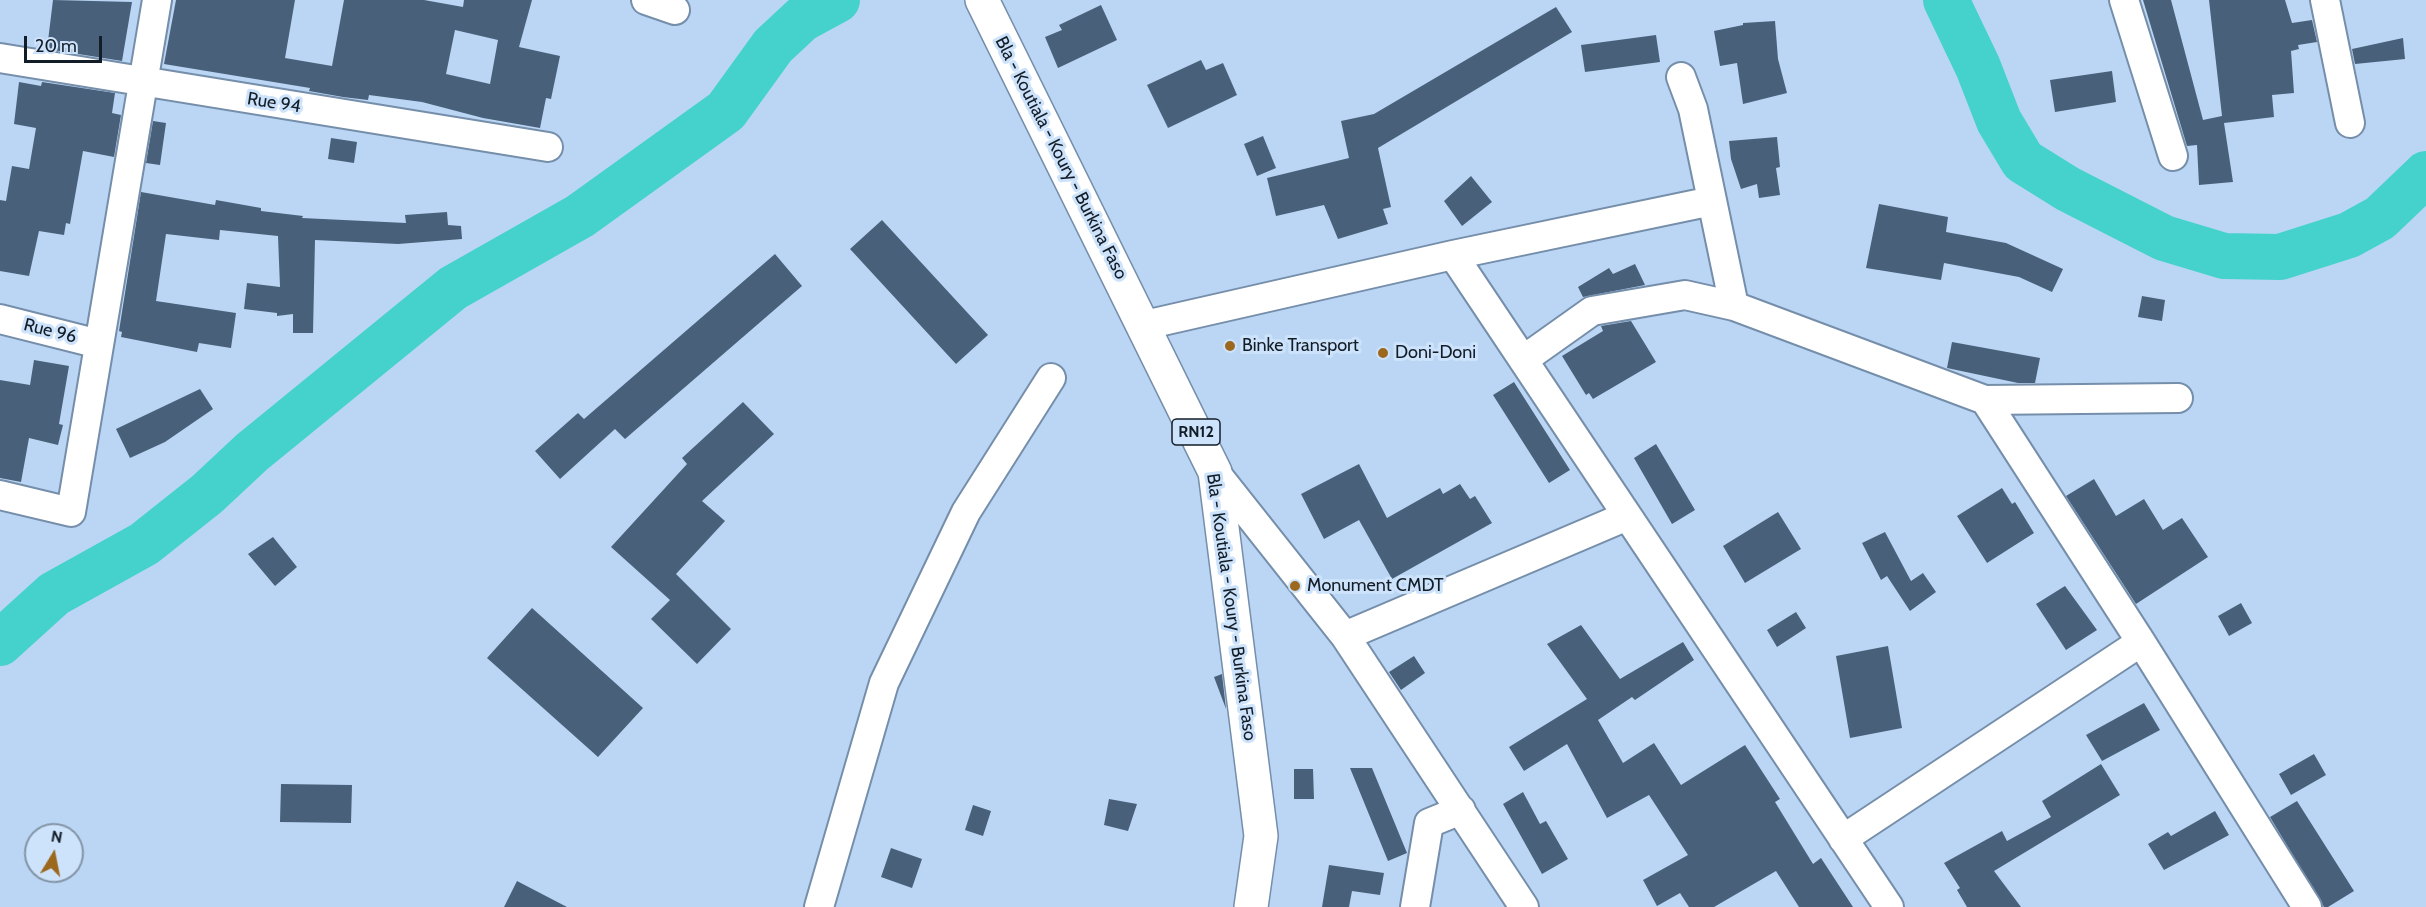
<!DOCTYPE html>
<html>
<head>
<meta charset="utf-8">
<style>
  body { margin:0 }
  #map { position:relative; width:2426px; height:907px; overflow:hidden; background:#bbd6f4; font-family:Cabin,sans-serif }
  canvas { display:block }
  .north { position:absolute; left:24px; top:823px; width:60px; height:60px; box-sizing:border-box; background:#cde3fb; border:2px solid #8394a6; border-radius:50%; rotate:10deg; font-size:16px; font-weight:700; line-height:24px; text-align:center; color:#131d27 }
  .north::after { content:''; display:block; margin:auto; width:21px; height:27px; background:#9c681e; clip-path:polygon(50% 0,100% 100%,50% 72%,0 100%) }
  .scale { position:absolute; left:24px; top:36px; width:78px; height:27px; box-sizing:border-box; border:3px solid #131d27; border-top:0; padding-left:8px; font-size:18px; line-height:21px; white-space:nowrap; color:#131d27; -webkit-text-stroke:4px #cde3fb; paint-order:stroke }
</style>
</head>
<body>
<div id="map">
<canvas width="2426" height="907"></canvas>
<div class="north">N</div>
<div class="scale">20 m</div>
</div>
<script>
const ctx = document.querySelector('canvas').getContext('2d');
ctx.lineJoin = 'round';
function strokePath(path, color, width, dash) { ctx.strokeStyle = color; ctx.lineWidth = width; ctx.lineCap = dash ? 'butt' : 'round'; ctx.setLineDash(dash || []); ctx.stroke(path); }
function fillPath(path, color) { ctx.fillStyle = color; ctx.fill(path, 'evenodd'); }
function write(font, color, halo, rows, align = 'center') {
  ctx.font = font + ' Cabin,sans-serif'; ctx.lineWidth = 6; ctx.setLineDash([]); ctx.textBaseline = 'middle'; ctx.strokeStyle = halo; ctx.fillStyle = color; for (const [text, x, y, turn = 0] of rows) {
    ctx.save(); ctx.translate(x, y); ctx.rotate((+turn || 0) * Math.PI / 180); ctx.textAlign = isNaN(turn) ? turn : align; if (halo) ctx.strokeText(text, 0, 0); ctx.fillText(text, 0, 0); ctx.restore();
  }
}
const river = new Path2D(`
  M1946,0L1978,67L1999,121L2023,161L2068,189L2164,238L2224,256L2280,257L2349,235L2380,218L2426,174
  M0,643L54,594L144,544L207,494L252,452L453,288L580,216L726,111L773,46L802,19L837,0`);
const building = new Path2D(`
  M53,0L132,2L122,61L47,49Z
  M176,0H295L285,58L332,66L344,0H424L463,7L464,0H532L519,47L560,56L551,99L546,98L540,128L483,118L422,102L369,95L368,100L343,97L309,91L310,88L164,64ZM455,30L498,40L490,84L446,74Z
  M2143,0H2171L2203,120L2222,116L2209,0H2285L2292,23L2312,20L2317,42L2298,45L2299,49L2291,51L2294,93L2272,95L2274,117L2224,123L2233,182L2199,185L2197,145L2187,146Z
  M1101,5L1117,40L1058,68L1045,37L1062,30L1059,25Z
  M1556,7L1572,32L1378,148L1391,207L1383,209L1388,224L1338,239L1324,205L1276,216L1267,178L1349,158L1341,121L1374,114Z
  M1775,21L1778,59L1787,93L1743,104L1737,63L1720,66L1714,31L1743,25V23Z
  M1656,35L1660,62L1585,72L1581,45Z
  M2403,38L2405,59L2355,64L2352,49Z
  M1201,60L1206,70L1223,63L1237,95L1168,128L1147,85Z
  M2112,71L2116,102L2055,112L2050,80Z
  M19,82L41,86L42,82L115,93L112,113L121,115L114,157L83,151L70,224L66,223L64,235L39,231L29,276L0,271V200L6,201L12,166L29,169L36,128L14,124Z
  M153,121L166,123L160,165L146,163Z
  M1263,136L1276,168L1257,176L1244,144Z
  M1777,137L1780,167L1776,168L1780,195L1759,198L1757,184L1741,189L1731,159L1729,141Z
  M331,138L357,142L354,163L328,159Z
  M1471,176L1492,202L1462,226L1444,201Z
  M141,192L215,205L216,200L261,208V211L303,216L302,218L406,223L405,215L447,212L448,225L461,226L462,239L398,244L315,240L313,333H293V314L277,316V313L244,309L247,283L280,287L278,236L220,230L219,240L166,234L156,301L236,313L231,348L199,343L197,352L121,337L122,332L119,331Z
  M1879,204L1948,217L1946,232L2006,243L2063,269L2052,292L2019,277L1944,263L1941,280L1866,268Z
  M882,220L988,335L956,364L850,249Z
  M775,254L802,286L625,439L615,429L560,479L535,451L578,413L584,419Z
  M1635,264L1645,285L1583,297L1578,287L1609,268L1613,274Z
  M2142,296L2165,300L2162,321L2138,317Z
  M1631,321L1656,362L1593,399L1589,393L1586,395L1562,356L1603,331L1601,326Z
  M1952,342L2040,358L2035,383H2018L1947,368Z
  M34,360L69,366L59,424L63,425L58,445L29,438L21,482L0,478V380L30,385Z
  M1514,382L1570,470L1549,483L1493,395Z
  M200,389L213,409L165,442L130,458L116,429Z
  M743,402L774,434L702,501L725,521L676,574L731,629L697,664L651,619L670,600L611,547L687,464L682,458Z
  M1656,444L1695,510L1672,524L1634,458Z
  M1359,464L1387,518L1440,488L1443,494L1460,484L1470,499L1475,496L1492,523L1392,579L1359,520L1324,539L1301,494Z
  M2094,479L2116,516L2144,499L2163,530L2182,518L2208,557L2136,604L2066,496Z
  M2002,488L2012,504L2015,502L2034,533L1987,563L1957,516Z
  M1778,512L1801,549L1745,583L1723,546Z
  M1885,532L1911,581L1923,573L1936,592L1910,611L1887,576L1881,580L1862,543Z
  M273,537L297,567L275,586L248,554Z
  M2065,586L2097,630L2066,650L2036,604Z
  M2241,603L2252,623L2229,636L2218,616Z
  M532,608L643,708L598,757L487,658Z
  M1796,612L1806,628L1777,647L1767,630Z
  M1581,625L1620,679L1683,642L1694,660L1635,700L1632,697L1598,720L1623,763L1654,743L1681,785L1745,745L1780,799L1775,802L1813,864L1821,858L1853,907H1799L1776,871L1714,907H1689L1680,893L1657,906L1643,880L1688,855L1649,795L1607,818L1567,744L1524,771L1509,747L1587,699L1547,644Z
  M1888,646L1902,728L1850,738L1836,656Z
  M1414,656L1425,673L1401,690L1389,672Z
  M1222,674L1226,709L1214,677Z
  M2144,703L2160,730L2102,761L2086,735Z
  M2314,754L2326,775L2291,795L2279,774Z
  M2101,764L2120,795L1994,871L2021,907H1967L1957,890L1960,888L1944,863L2002,831L2007,841L2051,817L2042,801Z
  M1350,768H1372L1407,853L1388,861Z
  M1294,769H1313L1314,799H1294Z
  M281,784L352,785L351,823L280,822Z
  M1523,792L1540,824L1546,821L1568,859L1542,874L1503,804Z
  M1109,799L1137,804L1128,831L1104,825Z
  M2297,801L2354,891L2328,907H2324L2270,817Z
  M973,805L991,811L983,836L965,830Z
  M2215,811L2229,835L2164,870L2148,844L2168,832L2171,836Z
  M891,848L922,859L912,888L881,877Z
  M1329,865L1384,873L1380,895L1352,891L1349,907H1322Z
  M517,881L567,907H504Z`);
const minor = new Path2D(`
  M646,0L675,10
  M2124,0L2173,156
  M2325,0L2350,123
  M0,58L548,147
  M1681,77L1693,109L1734,306
  M1453,255L1889,907
  M0,319L99,344
  M1145,325L1453,255L1712,201
  M1523,360L1592,311L1685,295L1734,306L1985,400L2178,398
  M1985,400L2141,642L2307,907
  M1215,472L1345,636L1524,907
  M0,495L71,512L157,0
  M1345,636L1627,516
  M1843,839L2141,642
  M819,907L884,683L966,512L1051,378
  M1415,907L1429,823L1461,810`);
const major = new Path2D(`
  M982,0L1215,472L1261,836L1251,907`);
const markers = [
  [1230,346,6,"#9c681e"],
  [1383,353,6,"#9c681e"],
  [1295,586,6,"#9c681e"]
];
const shields = [
  [1196,432,48]
];
const shieldNames = [
  ["RN12",1196,432]
];
const streetNames = [
  ["Rue 94",274,103,9],
  ["Bla - Koutiala - Koury - Burkina Faso",1061,158,63],
  ["Rue 96",50,331,14],
  ["Bla - Koutiala - Koury - Burkina Faso",1231,607,82]
];
const poiNames = [
  ["Binke Transport",1242,346],
  ["Doni-Doni",1395,353],
  ["Monument CMDT",1307,586]
];
strokePath(river, '#45d2cc', 46);
fillPath(building, '#48607a');
strokePath(minor, '#758eaa', 32);
strokePath(major, '#758eaa', 36);
strokePath(minor, '#fff', 28);
strokePath(major, '#fff', 33);
for (const [x, y, r, color] of markers) { const dot = new Path2D(); dot.arc(x, y, r, 0, 2 * Math.PI); ctx.fillStyle = color; ctx.fill(dot); strokePath(dot, '#cde3fb', 2); }
for (const [x, y, w] of shields) { const box = new Path2D(); box.roundRect(x - w / 2, y - 13, w, 26, 4.5); ctx.fillStyle = '#cde3fb'; ctx.fill(box); strokePath(box, '#131d27', 1.5); }
write('bold 16px', '#131d27', null, shieldNames);
write('18px', '#131d27', '#cde3fb', streetNames);
write('18px', '#131d27', '#cde3fb', poiNames, 'left');
</script>
</body>
</html>
